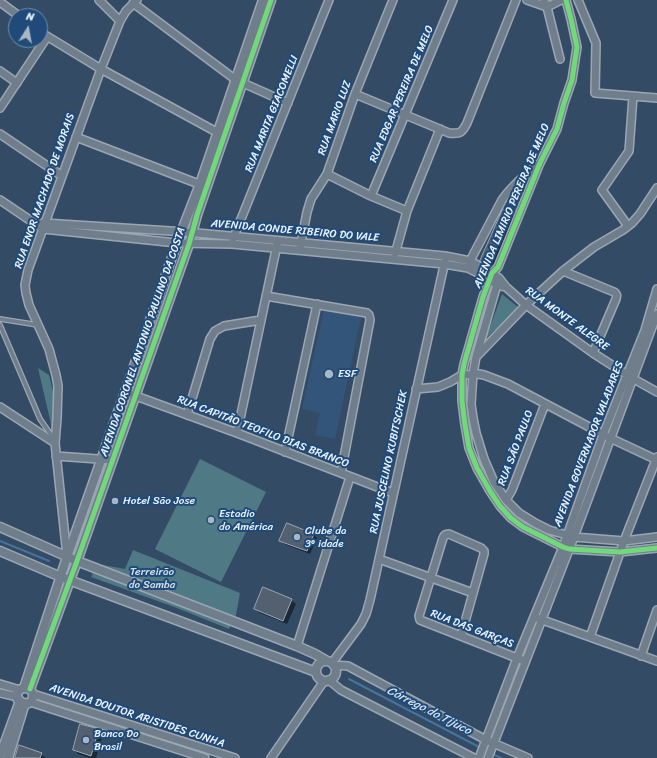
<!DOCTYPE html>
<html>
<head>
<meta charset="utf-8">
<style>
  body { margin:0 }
  #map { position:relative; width:657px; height:758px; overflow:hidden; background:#344b65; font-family:Sriracha,sans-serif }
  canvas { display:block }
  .north { position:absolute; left:8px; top:8px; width:40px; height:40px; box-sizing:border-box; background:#1f4a7a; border:1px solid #6f8dac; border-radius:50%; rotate:11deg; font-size:11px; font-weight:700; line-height:16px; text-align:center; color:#e8f1f8 }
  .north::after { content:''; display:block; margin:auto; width:14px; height:18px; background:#a9b7c5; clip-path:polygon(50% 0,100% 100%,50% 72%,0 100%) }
</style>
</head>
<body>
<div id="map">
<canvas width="657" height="758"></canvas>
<div class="north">N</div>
</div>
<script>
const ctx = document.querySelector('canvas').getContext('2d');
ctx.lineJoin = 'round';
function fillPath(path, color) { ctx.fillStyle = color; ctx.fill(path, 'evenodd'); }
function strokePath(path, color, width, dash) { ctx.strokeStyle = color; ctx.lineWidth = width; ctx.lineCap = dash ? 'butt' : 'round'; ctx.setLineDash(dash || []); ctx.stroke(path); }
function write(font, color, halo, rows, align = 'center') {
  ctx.font = font + ' Sriracha,sans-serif'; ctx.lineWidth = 4; ctx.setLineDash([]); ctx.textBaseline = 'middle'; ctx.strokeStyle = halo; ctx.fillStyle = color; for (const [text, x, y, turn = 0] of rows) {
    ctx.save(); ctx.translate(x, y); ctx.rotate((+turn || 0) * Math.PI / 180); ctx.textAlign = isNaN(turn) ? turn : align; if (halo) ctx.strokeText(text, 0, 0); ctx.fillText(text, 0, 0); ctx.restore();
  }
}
const built = new Path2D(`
  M324,309L361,317L335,439L315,435L320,413L302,409Z`);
const green = new Path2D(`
  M502,294L519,308L486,338Z
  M38,368L49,375L54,395L55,418L54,437Z
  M200,459L266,492L221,582L155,549Z
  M133,550L240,593L236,615L229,629L177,608L91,577L97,564L125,569Z`);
const shadow = new Path2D(`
  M510,214L514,217L492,267L485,264L481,261Z
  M313,534L317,538L310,554L284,544L281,541Z
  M291,600L296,604L287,624L260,613L255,609Z
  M98,730L103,735L96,758H90L78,754L74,750Z
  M41,754L46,758H16Z`);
const stream = new Path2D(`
  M0,541L49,561
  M349,679L481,748
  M492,754L501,758`);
const building = new Path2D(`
  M503,209L511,213L488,265L480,261Z
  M287,523L314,534L307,551L279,541Z
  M263,587L292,599L283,621L254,609Z
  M80,724L99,729L91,756L73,750Z
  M19,745L42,753L40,758H15Z`);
const service = new Path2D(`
  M0,319L38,325
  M0,325L40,419L54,439`);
const minor = new Path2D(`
  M99,0L120,21
  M527,0L547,7L561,0
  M544,0L547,7L560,59
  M566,0L571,19L577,47L572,80L564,103L557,129L540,163L498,267L492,273L483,297L464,364L462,375V401L465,425L469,448L477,468L490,491L500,506L511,518L523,527L563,547L569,549L620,552L657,548
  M578,0L596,43L595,93L657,98
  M0,2L19,16
  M133,3L236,80L288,103
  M40,32L101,69L222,135
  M0,71L17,83
  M355,94L449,133C460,134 462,133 467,123L516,0
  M0,108L47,37
  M0,134L62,176
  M76,137L204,186
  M327,174L371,196L407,211
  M371,196L453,0
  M0,200L43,229L177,243L232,244L444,264L468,268L490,279L497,285L506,287
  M35,224L44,223L186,232L445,256L470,261L492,273L499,278L506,287L526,305L593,353L632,378L657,392
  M628,226L602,190L629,151L633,96
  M233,239L329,0
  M300,248L307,212L311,199L327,174L355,94L393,0
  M395,254L407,211L440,129
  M469,265L470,261L502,200C512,186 525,175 538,164
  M563,271L614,292C617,294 617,295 616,299L593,353
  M498,281L476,357L473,374L471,404L473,418L476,433L484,459L494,482L506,500L519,513L535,523L549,530L574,537L624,541L657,537
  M266,296L367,313L369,315L370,320L341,473
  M477,356L526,305L563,271L594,247L623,230L632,223L640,214L657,188
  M416,389L438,387L450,382L462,375L479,374L484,375L508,384L610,438L657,460
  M125,392L237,433L393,493
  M0,407L55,443
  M187,415L210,339L215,331L224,326L261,320
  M237,433L277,245
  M285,452L317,304
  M56,456L112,460
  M506,500L512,490L545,404
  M67,556L55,443L57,418L58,386L56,375L49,349L29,305L26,293L25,285L28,270L101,69L120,21L126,11L137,0
  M379,559L473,593
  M537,618L657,661
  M461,636L484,554V551L481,548L449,534C446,534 444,535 443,538L419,616L420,620L522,660
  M590,637L624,541L657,457
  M297,646L350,477
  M641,656L657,610
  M332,663L361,624L366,614L370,600L445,261
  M333,665L348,666L486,740L528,758
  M329,680L341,690L474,758
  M0,684L20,690
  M0,693L18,697
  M33,694L235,758
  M30,702L205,758
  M271,758L324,681
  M479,758L517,658L563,547L603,435L645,330L657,289
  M488,758L574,537L657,314`);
const tertiary = new Path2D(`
  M0,527L77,561L297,646L315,654L327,661
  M0,551L61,577L316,672
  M316 671a10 10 0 1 1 20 0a10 10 0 1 1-20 0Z
  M24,688L67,557L125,392L177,243L200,184L263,0
  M17 696a8 8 0 1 1 16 0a8 8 0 1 1-16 0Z
  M30,689L77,561L189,244L197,215L271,0
  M0,756L20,701
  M8,758L25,703`);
const cycleway = new Path2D(`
  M566,0L571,19L577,47L572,80L564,103L557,129L540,163L498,267L492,273L483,297L464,364L462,375V401L465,425L469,448L477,468L490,491L500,506L511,518L523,527L563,547L569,549L620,552L657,548
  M30,689L77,561L189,244L197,215L271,0`);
const markers = [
  [329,374,5,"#a9b7c5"],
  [115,501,4,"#a9b7c5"],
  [211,520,4,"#a9b7c5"],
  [297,537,4,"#a9b7c5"],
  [86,740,4,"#a9b7c5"]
];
const streetNames = [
  ["RUA EDGAR PEREIRA DE MELO",402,94,-67],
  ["RUA MARITA GIACOMELLI",272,114,-68],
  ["RUA MARIO LUZ",335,118,-70],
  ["RUA ENOR MACHADO DE MORAIS",45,191,-71],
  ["AVENIDA LIMIRIO PEREIRA DE MELO",512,206,-67],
  ["AVENIDA CONDE RIBEIRO DO VALE",295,231,5],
  ["RUA MONTE ALEGRE",567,319,36],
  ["AVENIDA CORONEL ANTONIO PAULINO DA COSTA",143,342,-71],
  ["RUA CAPITÃO TEOFILO DIAS BRANCO",263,432,21],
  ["AVENIDA GOVERNADOR VALADARES",589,444,-69],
  ["RUA SÃO PAULO",516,448,-69],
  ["RUA JUSCELINO KUBITSCHEK",389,462,-78],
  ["RUA DAS GARÇAS",472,629,21],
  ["AVENIDA DOUTOR ARISTIDES CUNHA",137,716,18]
];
const poiNames = [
  ["ESF",338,374],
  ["Hotel São Jose",123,501],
  ["Estadio",219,514],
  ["do América",219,527],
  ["Clube da",305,531],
  ["3º idade",305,544],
  ["Banco Do",94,734],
  ["Brasil",94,747]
];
const parkNames = [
  ["Terreirão",152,572],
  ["do Samba",152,585]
];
const waterNames = [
  ["Córrego do Tijuco",429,711,27]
];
fillPath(built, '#335579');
fillPath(green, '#4f7984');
fillPath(shadow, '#0007');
strokePath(stream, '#45749e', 2);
fillPath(building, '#53606f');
strokePath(building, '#9aa6b3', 1);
strokePath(service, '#9aa6b3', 6);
strokePath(minor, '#9aa6b3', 10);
strokePath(tertiary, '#9aa6b3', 11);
strokePath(service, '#707e8c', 3.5);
strokePath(minor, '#707e8c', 7);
strokePath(tertiary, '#707e8c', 8);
strokePath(cycleway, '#71d979', 5);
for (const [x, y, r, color] of markers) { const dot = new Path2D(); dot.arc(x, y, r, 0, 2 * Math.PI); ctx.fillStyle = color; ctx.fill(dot); strokePath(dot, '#1f4a7a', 1.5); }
write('11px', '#e8f1f8', '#1f4a7a', streetNames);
write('11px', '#e8f1f8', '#1f4a7a', poiNames, 'left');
write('11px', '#d2e0e7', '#1f4a7a', parkNames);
write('italic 12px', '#d0dfeb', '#1f4a7a', waterNames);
</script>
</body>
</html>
